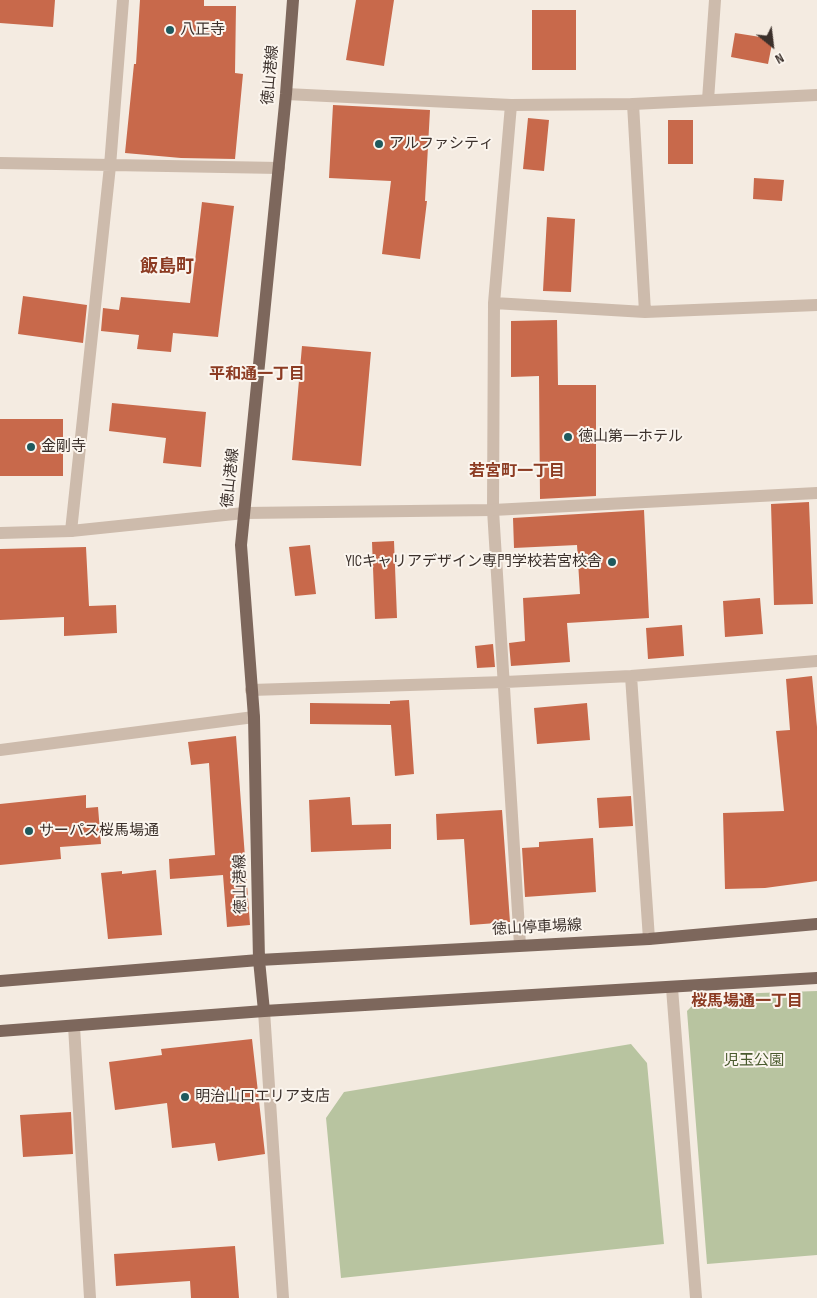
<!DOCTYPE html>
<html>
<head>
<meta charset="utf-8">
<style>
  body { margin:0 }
  #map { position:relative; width:817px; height:1298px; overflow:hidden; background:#f4ebe1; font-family:"Sofia Sans Condensed",sans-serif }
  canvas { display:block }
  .north { position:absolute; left:747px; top:20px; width:50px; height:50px; -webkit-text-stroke:4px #fbf5ee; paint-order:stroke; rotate:151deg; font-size:14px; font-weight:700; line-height:20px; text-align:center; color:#3b302b }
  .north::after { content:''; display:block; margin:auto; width:18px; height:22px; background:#3b302b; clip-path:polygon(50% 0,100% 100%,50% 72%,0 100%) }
</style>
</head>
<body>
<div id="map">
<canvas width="817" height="1298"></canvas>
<div class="north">N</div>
</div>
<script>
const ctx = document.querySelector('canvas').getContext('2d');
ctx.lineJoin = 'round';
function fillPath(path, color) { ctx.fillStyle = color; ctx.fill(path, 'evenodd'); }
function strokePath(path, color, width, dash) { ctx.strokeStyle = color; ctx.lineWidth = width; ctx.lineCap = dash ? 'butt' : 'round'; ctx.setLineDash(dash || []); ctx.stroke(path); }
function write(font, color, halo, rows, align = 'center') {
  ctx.font = font + ' "Sofia Sans Condensed","Noto Sans JP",sans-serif'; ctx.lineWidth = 4; ctx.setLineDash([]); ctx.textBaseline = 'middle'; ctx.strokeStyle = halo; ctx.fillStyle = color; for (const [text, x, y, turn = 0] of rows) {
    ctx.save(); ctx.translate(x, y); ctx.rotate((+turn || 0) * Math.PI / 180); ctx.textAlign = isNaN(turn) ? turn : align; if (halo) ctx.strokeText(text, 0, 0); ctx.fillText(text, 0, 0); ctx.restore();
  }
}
const green = new Path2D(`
  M817,991V1255L707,1264L687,1011L703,995Z
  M631,1044L647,1063L664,1244L341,1278L326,1118L344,1092Z`);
const building = new Path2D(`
  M0,0H55L53,27L0,23Z
  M140,0H204V6H236L235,73L243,74L235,159L181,158L125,153L134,64H136Z
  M356,0H394L384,66L346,60Z
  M532,10H576V70H532Z
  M735,33L773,39L768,64L731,57Z
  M333,105L430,110L425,201H427L420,259L382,254L391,181L329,178Z
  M528,118L549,120L544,171L523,169Z
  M668,120H693V164H668Z
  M754,178L784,180L782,201L753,199Z
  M202,202L234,206L218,337L173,333L171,352L137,349L139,335L101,331L103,308L119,310L121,297L190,303Z
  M547,217L575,219L571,292L543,291Z
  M23,296L87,305L83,343L18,334Z
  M557,320L558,385H596V496L540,499L539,376L511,377V321Z
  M302,346L371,352L361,466L292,460Z
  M112,403L206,412L201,467L163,463L166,438L109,431Z
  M0,419H63V476H0Z
  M809,502L813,604L774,605L771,504Z
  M644,510L649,618L567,623L570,662L511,666L509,643L525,641L523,598L580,594L577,545L514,548L513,518Z
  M394,541L397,618L375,619L372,542Z
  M310,545L316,594L295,596L289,547Z
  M86,547L89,606L116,605L117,633L64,636V617L0,620V549Z
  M760,598L763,634L725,637L723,601Z
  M682,625L684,656L648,659L646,628Z
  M493,644L495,667L477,668L475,646Z
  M812,676L817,727V881L765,888L725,889L723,813L784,811L776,731L790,730L786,679Z
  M409,700L414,774L395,776L391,725L310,724V703L390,704V701Z
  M587,703L590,740L537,744L534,708Z
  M236,736L250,925L227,927L223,875L170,879L169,859L215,855L209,763L191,765L188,742Z
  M86,795V808L98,807L101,844L60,847L61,859L0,865V804Z
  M631,796L633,826L599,828L597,798Z
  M350,797L352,825L391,824V849L311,852L309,800Z
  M502,810L510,922L470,925L464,839L437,840L436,814Z
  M593,838L596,892L525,897L522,848L539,847V842Z
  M156,870L162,935L108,939L101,873L122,871V874Z
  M252,1039L265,1154L218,1161L215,1143L172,1148L167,1103L115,1110L109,1062L162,1055L161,1049Z
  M71,1112L73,1154L23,1157L20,1115Z
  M235,1246L239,1298H191L190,1281L116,1286L114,1254Z`);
const minor = new Path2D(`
  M708,100L715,0
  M633,104L645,312
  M511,105L494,303L493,510L520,945
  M0,163L279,168
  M494,303L645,312L817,305
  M71,531L110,166L123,0
  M631,676L649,939
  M251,690L505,682L631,676L817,661
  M0,750L254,717
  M672,988L696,1298
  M74,1026L90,1298`);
const tertiary = new Path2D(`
  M286,94L511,105L633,104L817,95
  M0,533L71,531L244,513L493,510L817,493
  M264,1011L283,1298`);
const primary = new Path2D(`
  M0,981L259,960L649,939L817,924
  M264,1011L259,960L254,717L241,545L286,94L293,0
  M0,1031L264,1011L817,978`);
const markers = [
  [170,30,5,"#1f5a5e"],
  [379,144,5,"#1f5a5e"],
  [568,437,5,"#1f5a5e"],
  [31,447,5,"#1f5a5e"],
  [612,562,5,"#1f5a5e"],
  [29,831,5,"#1f5a5e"],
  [185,1097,5,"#1f5a5e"]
];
const poiNames = [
  ["八正寺",180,30],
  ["アルファシティ",389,144],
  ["徳山第一ホテル",578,437],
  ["金剛寺",41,447],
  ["YICキャリアデザイン専門学校若宮校舎",602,562,"right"],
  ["サーパス桜馬場通",39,831],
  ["明治山口エリア支店",195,1097]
];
const streetNames = [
  ["徳山港線",271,75,-85],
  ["徳山港線",231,478,-84],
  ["徳山港線",241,884,-91],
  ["徳山停車場線",537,928,-3]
];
const parkNames = [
  ["児玉公園",754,1061]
];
const neighbourhoodNames = [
  ["平和通一丁目",257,375],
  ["若宮町一丁目",517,472],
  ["桜馬場通一丁目",747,1002]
];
const quarterNames = [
  ["飯島町",167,267]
];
fillPath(green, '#b8c4a0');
fillPath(building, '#c8694b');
strokePath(minor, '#cdbbac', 12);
strokePath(tertiary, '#cdbbac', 12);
strokePath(primary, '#7d675c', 12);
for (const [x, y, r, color] of markers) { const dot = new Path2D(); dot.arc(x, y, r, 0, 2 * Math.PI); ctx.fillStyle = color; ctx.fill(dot); strokePath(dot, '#fbf5ee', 2); }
write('15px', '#3b302b', '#fbf5ee', poiNames, 'left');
write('15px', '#3b302b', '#fbf5ee', streetNames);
write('15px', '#4a5a2e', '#fbf5ee', parkNames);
write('bold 16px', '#8c3b22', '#fbf5ee', neighbourhoodNames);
write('bold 18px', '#8c3b22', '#fbf5ee', quarterNames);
</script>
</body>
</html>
